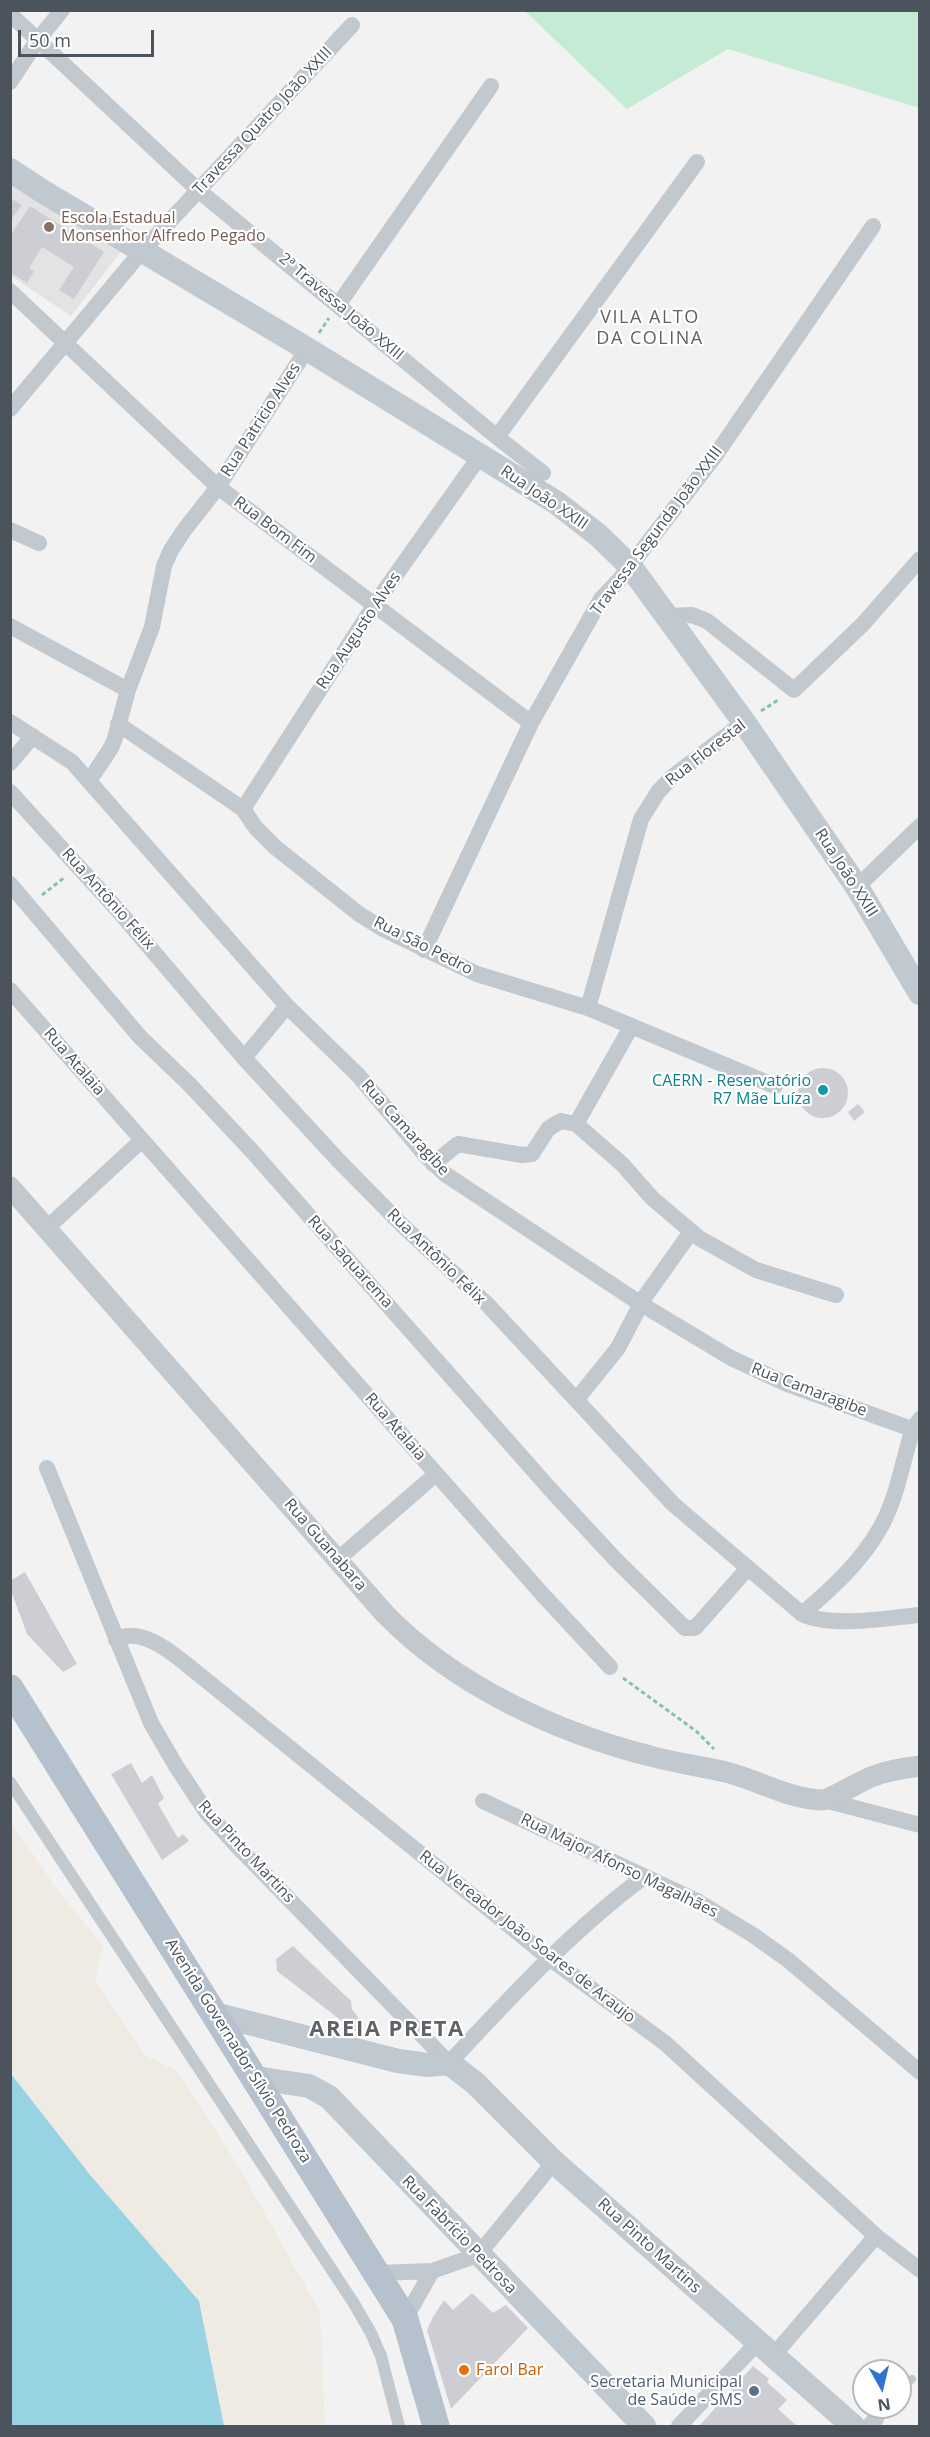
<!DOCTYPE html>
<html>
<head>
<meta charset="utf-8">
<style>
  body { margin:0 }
  #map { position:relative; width:930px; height:2437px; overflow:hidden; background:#f3f2f2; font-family:"Open Sans",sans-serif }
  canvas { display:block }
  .frame { position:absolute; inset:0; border:12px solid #4b545d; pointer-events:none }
  .north { position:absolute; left:852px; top:2359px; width:60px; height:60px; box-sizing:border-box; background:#fff; border:2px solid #b7bbbe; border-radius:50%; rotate:172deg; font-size:16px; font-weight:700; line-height:24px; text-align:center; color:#4b545d }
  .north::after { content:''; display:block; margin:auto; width:21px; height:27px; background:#2f74d0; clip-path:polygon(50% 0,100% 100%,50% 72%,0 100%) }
  .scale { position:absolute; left:18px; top:30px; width:136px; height:27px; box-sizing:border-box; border:3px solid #4b545d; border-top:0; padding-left:8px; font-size:18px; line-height:21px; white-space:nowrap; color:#4b545d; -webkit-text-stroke:4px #fff; paint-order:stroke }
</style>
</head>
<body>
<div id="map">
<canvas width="930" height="2437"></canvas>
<div class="frame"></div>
<div class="north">N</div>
<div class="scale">50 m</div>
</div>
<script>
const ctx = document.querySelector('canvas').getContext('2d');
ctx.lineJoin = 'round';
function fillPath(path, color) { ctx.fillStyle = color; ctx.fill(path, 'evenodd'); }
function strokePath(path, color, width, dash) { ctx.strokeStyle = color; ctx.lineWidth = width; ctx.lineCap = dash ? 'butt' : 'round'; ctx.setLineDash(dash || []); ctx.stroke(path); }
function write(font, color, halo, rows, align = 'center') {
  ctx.font = font + ' "Open Sans",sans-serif'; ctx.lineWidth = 4.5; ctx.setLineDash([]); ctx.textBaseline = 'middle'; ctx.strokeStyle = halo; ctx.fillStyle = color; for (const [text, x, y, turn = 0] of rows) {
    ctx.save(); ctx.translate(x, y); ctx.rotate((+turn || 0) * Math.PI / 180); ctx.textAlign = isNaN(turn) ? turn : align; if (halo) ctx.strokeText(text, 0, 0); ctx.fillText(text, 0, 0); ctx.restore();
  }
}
const education = new Path2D(`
  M10,178L123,249L71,316L11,276Z`);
const green = new Path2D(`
  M525,11H919V108L728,49L627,109Z`);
const sand = new Path2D(`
  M10,1820L59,1892L103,1946L95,1979L145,2055L177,2071L239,2167L320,2312L325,2426H224L91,2176L11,2074Z`);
const water = new Path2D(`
  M11,2074L91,2176L199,2301L224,2426H11Z`);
const building = new Path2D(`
  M10,198L22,205L10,221Z
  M30,206L104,252L74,299L59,290L74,267L42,247L29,268L34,271L27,283L10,272V236Z
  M798 1093a25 25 0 1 1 50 0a25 25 0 1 1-50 0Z
  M858,1104L865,1112L854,1121L848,1112Z
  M25,1572L77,1664L63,1672L27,1634L10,1588V1581Z
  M131,1763L142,1783L152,1775L164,1798L158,1804L178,1838L183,1834L189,1841L162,1860L111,1774Z
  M293,1946L351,2001L352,2009L363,2024L356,2032L277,1971L276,1959Z
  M472,2293L493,2313L506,2305L528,2328L451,2409L427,2330L433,2317L444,2300L453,2310Z
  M753,2366L769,2379L767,2382L787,2400L778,2409L797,2426H699Z`);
const path = new Path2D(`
  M319,333L329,318
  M761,711L778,700
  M42,895L65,877
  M623,1678L696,1731L714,1749`);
const service = new Path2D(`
  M900,2392L912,2379
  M876,2419L887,2407`);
const pedestrian = new Path2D(`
  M10,1782L353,2302L371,2333L381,2356L399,2426`);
const minor = new Path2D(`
  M10,14L198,190L497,437L543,473
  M10,82L37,41L62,10
  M10,291L218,487L531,723
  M338,305L491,86
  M10,409L142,251L352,25
  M497,437L697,162
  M10,530L39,543
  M668,616L692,615L707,621L794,690L863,624L920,559
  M10,626L128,690
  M10,722L72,762L287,1006L358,1075L427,1157L445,1174L641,1304L731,1358L787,1384L920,1432
  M118,724L243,809L256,828L275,847L359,914L383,929L477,974L588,1008L775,1086
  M10,763L33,736
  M89,781L111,748L115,738L128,690L152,627L164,566L171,550L185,529L218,487L307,349
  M10,792L116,908L244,1058L339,1161L403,1226L486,1303L673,1504L802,1614C832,1628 886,1618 920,1615
  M243,809L375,604L480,456
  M10,884L140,1037L189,1084L251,1150L550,1489L615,1559L685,1628H695L748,1568
  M857,887L920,826
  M424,950L531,723L601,599L620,579L715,456L873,226
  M10,990L543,1595L610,1667
  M588,1008L641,819L658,792L672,777L744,722
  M244,1058L287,1006
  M576,1124L631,1027
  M433,1164L458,1144L522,1155L532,1154L548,1129L554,1125L561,1121L576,1124L622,1164L652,1198L699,1238L756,1270L836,1295
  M47,1228L142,1140
  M577,1399L618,1348L644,1298L691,1232
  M47,1468L151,1723L176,1766L207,1813L238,1847L449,2063C511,1997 571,1931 644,1877
  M337,1560L436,1474
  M802,1614C831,1589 860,1563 879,1530C897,1500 902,1462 913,1429L920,1419
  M116,1640C140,1625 172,1653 191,1668L548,1957L665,2043L876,2236L920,2270
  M824,1800L920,1825
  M483,1801L697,1901L753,1935L788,1960L920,2072
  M378,2273L432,2271L478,2255L554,2162
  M405,2319L432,2271
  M773,2356L876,2236
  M679,2426L757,2343
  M869,2426L876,2419`);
const tertiary = new Path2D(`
  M10,1187L385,1614C454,1685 555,1732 650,1756C675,1763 701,1766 726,1772C758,1780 788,1799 822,1800C829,1800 861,1781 871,1777C886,1771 903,1768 920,1766`);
const secondary = new Path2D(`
  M10,170L42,191L307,349L557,503L598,535L630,566L744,722L857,887L920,993
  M214,2014L398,2061L428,2065L449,2063L475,2083L554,2162L853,2426
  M256,2078L309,2086L329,2097L644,2426`);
const primary = new Path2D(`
  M10,1688L405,2319L436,2426`);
const markers = [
  [49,227,6,"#8d6e63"],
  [823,1090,6,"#0f9aa8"],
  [464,2370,6,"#e8710a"],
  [754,2391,6,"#5c6f8a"]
];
const streetNames = [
  ["Travessa Quatro João XXIII",263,121,-47],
  ["2ª Travessa João XXIII",341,307,40],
  ["Rua Patricio Alves",261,420,-57],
  ["Rua João XXIII",544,498,34],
  ["Rua Bom Fim",275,530,37],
  ["Travessa Segunda João XXIII",657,531,-53],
  ["Rua Augusto Alves",359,631,-56],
  ["Rua Florestal",706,753,-38],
  ["Rua João XXIII",846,873,57],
  ["Rua Antônio Félix",108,899,48],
  ["Rua São Pedro",423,946,27],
  ["Rua Atalaia",74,1062,49],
  ["Rua Camaragibe",405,1128,48],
  ["Rua Antônio Félix",436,1257,44],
  ["Rua Saquarema",350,1262,48],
  ["Rua Camaragibe",809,1390,21],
  ["Rua Atalaia",395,1427,49],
  ["Rua Guanabara",325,1545,49],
  ["Rua Pinto Martins",246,1852,47],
  ["Rua Major Afonso Magalhães",619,1866,26],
  ["Rua Vereador João Soares de Araujo",527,1937,38],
  ["Avenida Governador Sílvio Pedroza",238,2051,58],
  ["Rua Fabrício Pedrosa",459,2235,46],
  ["Rua Pinto Martins",649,2246,42]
];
const educationNames = [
  ["Escola Estadual",61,218],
  ["Monsenhor Alfredo Pegado",61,236]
];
const cultureNames = [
  ["CAERN - Reservatório",811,1081],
  ["R7 Mãe Luíza",811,1099]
];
const foodNames = [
  ["Farol Bar",476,2370]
];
const serviceNames = [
  ["Secretaria Municipal",742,2382],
  ["de Saúde - SMS",742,2400]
];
const neighbourhoodNames = [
  ["VILA ALTO",650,318],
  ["DA COLINA",650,339]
];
const districtNames = [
  ["AREIA PRETA",387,2030]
];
fillPath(education, '#e4e3e3');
fillPath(green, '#c6ebd5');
fillPath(sand, '#efebe2');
fillPath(water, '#98d3e3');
fillPath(building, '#ccced3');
strokePath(path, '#82c5a4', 3, [4.5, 3]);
strokePath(service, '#c1c8ce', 8);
strokePath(pedestrian, '#c1c8ce', 12);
strokePath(minor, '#c1c8ce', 16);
strokePath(tertiary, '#c1c8ce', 21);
strokePath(secondary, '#c0c8d0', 24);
strokePath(primary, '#b5c1cc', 27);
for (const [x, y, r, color] of markers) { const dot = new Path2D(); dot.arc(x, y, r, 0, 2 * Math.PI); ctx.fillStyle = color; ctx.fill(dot); strokePath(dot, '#fff', 2); }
write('16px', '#4b545d', '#fff', streetNames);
write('16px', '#785e54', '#fff', educationNames, 'left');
write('16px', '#0d838f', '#fff', cultureNames, 'right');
write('16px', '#c56008', '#fff', foodNames, 'left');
write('16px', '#4e5e75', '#fff', serviceNames, 'right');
ctx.letterSpacing = '1.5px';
write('18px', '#5f6266', '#fff', neighbourhoodNames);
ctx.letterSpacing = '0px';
ctx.letterSpacing = '1.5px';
write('bold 22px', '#5f6266', '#fff', districtNames);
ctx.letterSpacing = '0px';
</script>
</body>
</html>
